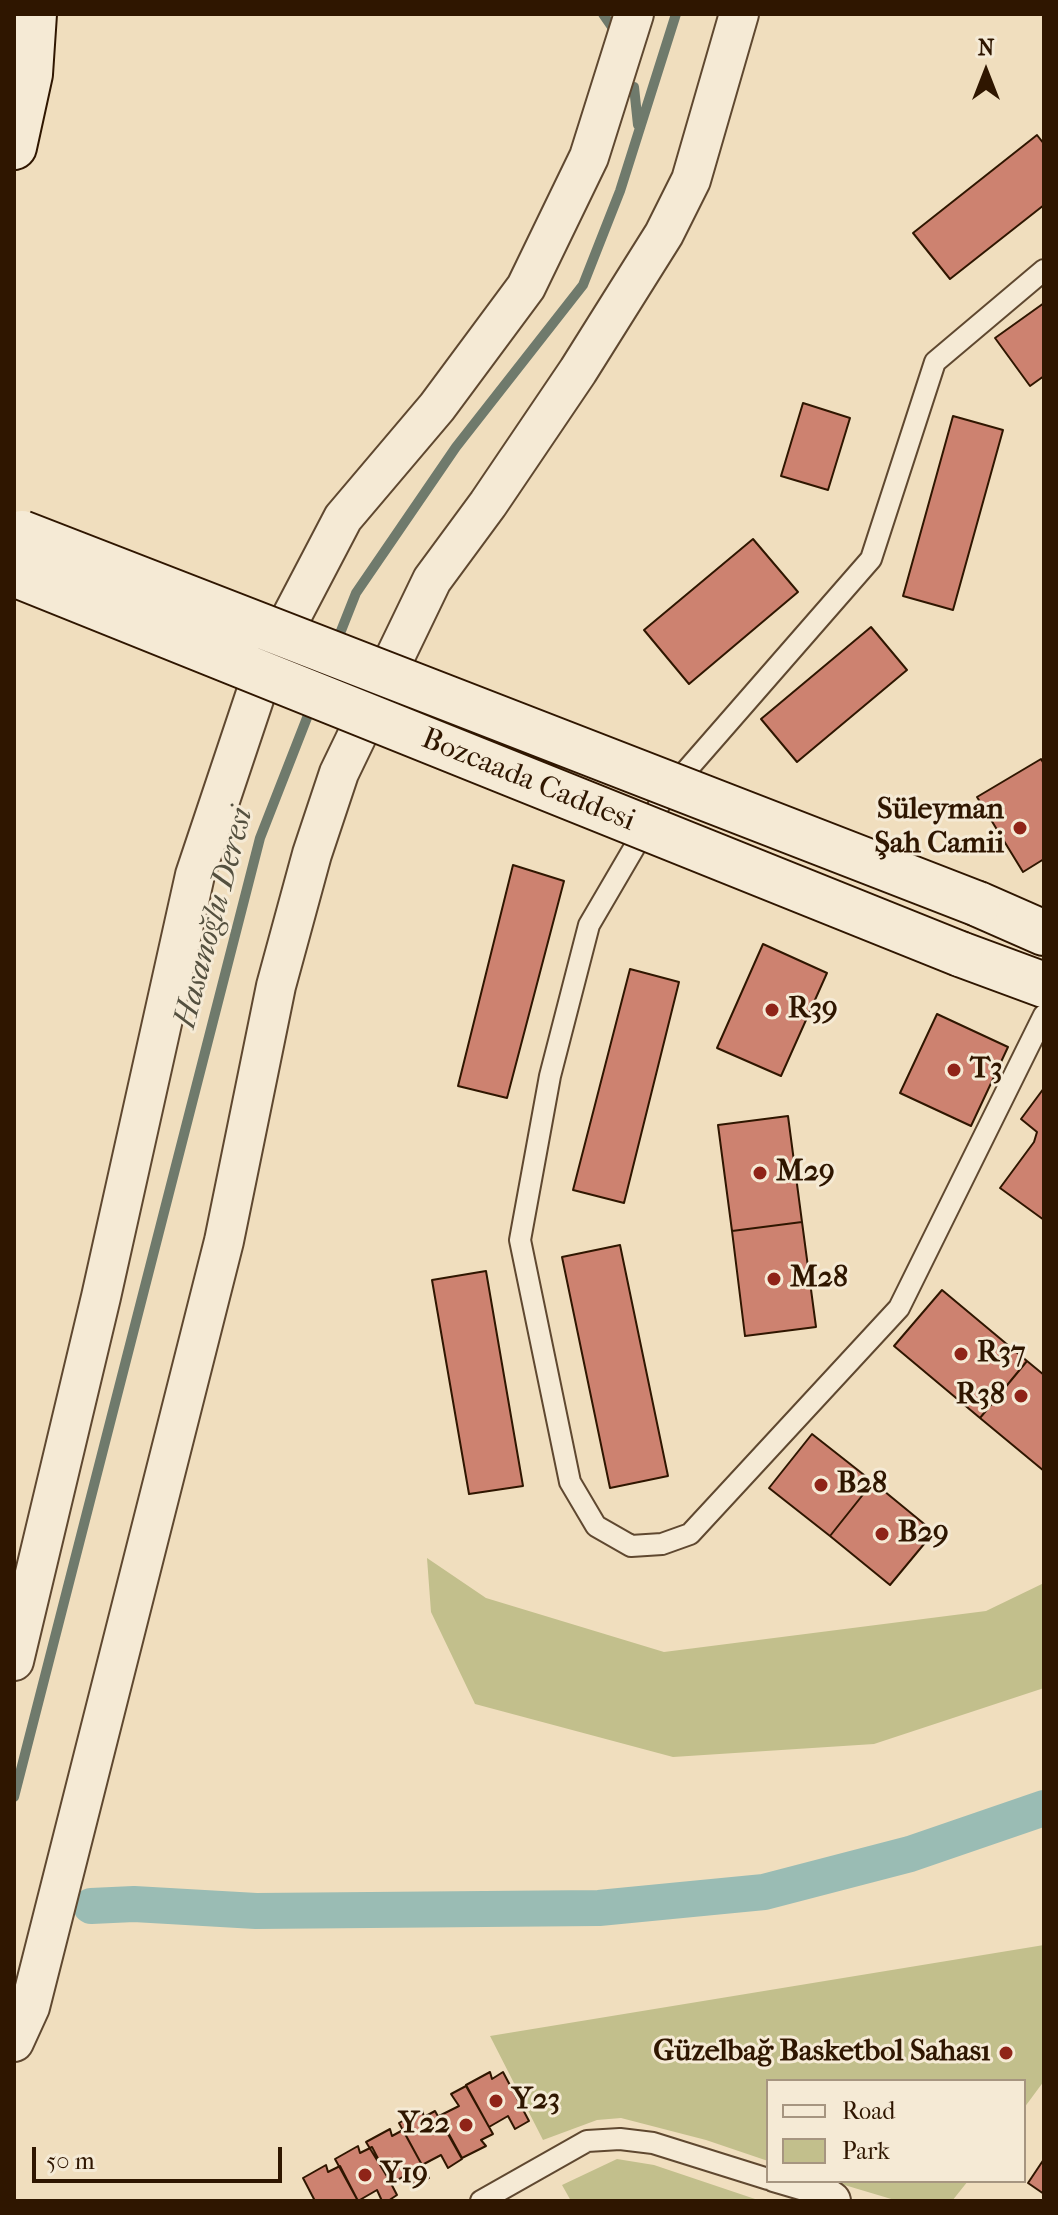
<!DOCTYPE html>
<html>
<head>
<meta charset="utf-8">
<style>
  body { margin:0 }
  #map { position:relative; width:1058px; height:2215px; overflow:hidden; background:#f0debe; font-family:"IM FELL French Canon",serif }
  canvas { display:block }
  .frame { position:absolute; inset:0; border:16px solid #2f1600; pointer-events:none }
  .legend { position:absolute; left:766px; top:2079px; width:260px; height:104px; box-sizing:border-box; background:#f5ead5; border:2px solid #a69580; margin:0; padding:10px 14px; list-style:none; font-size:24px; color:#2f1600 }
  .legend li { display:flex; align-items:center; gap:16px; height:40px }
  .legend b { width:40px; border:2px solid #a69580 }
  .north { position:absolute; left:946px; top:32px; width:80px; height:80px; -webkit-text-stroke:6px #f5ead5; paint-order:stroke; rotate:0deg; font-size:22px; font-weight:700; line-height:32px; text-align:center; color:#2f1600 }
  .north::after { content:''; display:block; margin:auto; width:28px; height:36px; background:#2f1600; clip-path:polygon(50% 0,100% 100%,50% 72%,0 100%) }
  .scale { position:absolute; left:32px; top:2147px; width:250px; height:36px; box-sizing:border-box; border:4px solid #2f1600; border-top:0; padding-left:10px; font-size:24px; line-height:28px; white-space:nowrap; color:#2f1600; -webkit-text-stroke:6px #f5ead5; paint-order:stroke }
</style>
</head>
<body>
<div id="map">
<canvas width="1058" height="2215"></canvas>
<div class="frame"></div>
<ul class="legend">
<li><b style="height:10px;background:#f5ead5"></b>Road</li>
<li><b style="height:22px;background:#c2bf8c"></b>Park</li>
</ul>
<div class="north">N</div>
<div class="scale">50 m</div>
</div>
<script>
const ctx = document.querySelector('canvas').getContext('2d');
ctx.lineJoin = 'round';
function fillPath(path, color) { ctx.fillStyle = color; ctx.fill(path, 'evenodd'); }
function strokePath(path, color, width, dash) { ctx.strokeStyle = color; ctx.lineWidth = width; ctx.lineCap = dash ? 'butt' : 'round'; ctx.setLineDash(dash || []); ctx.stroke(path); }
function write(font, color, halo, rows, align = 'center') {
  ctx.font = font + ' "IM FELL French Canon",serif'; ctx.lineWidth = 6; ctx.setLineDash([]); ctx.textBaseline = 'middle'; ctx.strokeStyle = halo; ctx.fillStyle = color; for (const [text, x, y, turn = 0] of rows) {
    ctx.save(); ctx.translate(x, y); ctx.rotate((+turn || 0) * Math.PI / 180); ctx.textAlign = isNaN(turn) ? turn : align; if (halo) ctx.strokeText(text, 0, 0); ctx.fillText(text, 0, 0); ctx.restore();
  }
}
const green = new Path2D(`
  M427,1558L486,1598L664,1652L986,1611L1044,1583V1688L874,1744L673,1757L475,1704L431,1612Z
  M1044,1945V2081L1024,2108V2081H768V2161L706,2140L621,2118L597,2120L543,2140L490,2036Z
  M617,2159L654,2165L761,2201H571L562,2185Z
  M831,2181H968L952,2201H898Z`);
const stream = new Path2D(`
  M603,14L612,27
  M634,87L638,125
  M335,646L356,593L456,447L583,285L620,191L676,14
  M14,1797L260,838L312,705`);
const canal = new Path2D(`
  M91,1906L134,1904L256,1911L599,1908L764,1892L910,1854L1044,1808`);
const building = new Path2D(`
  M1037,135L1044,144V205L950,279L913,233Z
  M1044,303V376L1030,386L995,338Z
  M803,403L850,418L828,490L781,476Z
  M953,416L1003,430L953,610L903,596Z
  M753,539L798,592L689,684L644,630Z
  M871,627L907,670L797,762L761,719Z
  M1041,759L1044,764V859L1023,872L977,797Z
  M513,865L564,881L507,1098L458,1086Z
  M763,944L827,973L781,1076L717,1048Z
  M630,969L679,982L624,1203L573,1190Z
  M937,1014L1008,1047L971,1126L900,1093Z
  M1044,1088V1220L1000,1188L1034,1142L1037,1132L1021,1119Z
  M788,1116L802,1222L732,1231L718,1125Z
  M802,1222L816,1327L745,1336L732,1231Z
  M620,1245L668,1476L610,1488L562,1257Z
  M486,1271L523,1486L469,1494L432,1280Z
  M942,1290L1027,1361L980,1418L894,1346Z
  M1027,1361L1044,1375V1471L980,1418Z
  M812,1434L873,1482L830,1536L769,1488Z
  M873,1482L934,1532L890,1585L830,1536Z
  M490,2072L492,2079L503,2072L529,2121L515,2129L508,2116L489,2127L466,2085Z
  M466,2086L493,2134L481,2140L486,2146L462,2158L439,2116L459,2106L451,2094Z
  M422,2110L424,2117L435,2111L462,2159L448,2168L441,2155L422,2165L399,2123Z
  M390,2129L392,2136L403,2130L429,2178L415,2187L409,2174L391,2183L366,2142Z
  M358,2146L360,2153L372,2147L397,2195L388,2201H382L377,2190L358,2201L335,2159Z
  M1044,2159V2194L1028,2183Z
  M326,2165L328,2172L340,2166L358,2201H315L303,2178Z`);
const lane = new Path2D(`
  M1044,270L935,362L871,559L665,795L589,925L550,1076L520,1240L570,1482L596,1526L631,1546L662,1544L690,1534L899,1308L1044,1015
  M773,2181L831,2198
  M481,2201L587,2141L620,2139L653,2143L768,2179`);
const street = new Path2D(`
  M14,1661L101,1297L195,875L264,669L343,518L437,407L526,287L589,157L634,14
  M14,2042L30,2007L224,1241L276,986L312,854L339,773L432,580L488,504L578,371L664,234L691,180L739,14
  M825,2197L831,2201`);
const secondary = new Path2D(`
  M14,147L30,74L34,14
  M978,904L1044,933
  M960,954L1044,985`);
const secondaryBridge = new Path2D(`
  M22,533L978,904
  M14,574L960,954`);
const markers = [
  [1020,828,8,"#8f2418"],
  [772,1010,8,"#8f2418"],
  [954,1070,8,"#8f2418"],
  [760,1173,8,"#8f2418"],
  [774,1279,8,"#8f2418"],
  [961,1354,8,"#8f2418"],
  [1021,1396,8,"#8f2418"],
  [821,1485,8,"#8f2418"],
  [882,1534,8,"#8f2418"],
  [1006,2053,8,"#8f2418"],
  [496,2101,8,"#8f2418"],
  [466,2125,8,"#8f2418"],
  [365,2175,8,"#8f2418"]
];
const streetNames = [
  ["Bozcaada Caddesi",528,781,22]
];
const poiNames = [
  ["Süleyman",1004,811,"right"],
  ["Şah Camii",1004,845,"right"],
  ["R39",788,1010],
  ["T3",970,1070],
  ["M29",776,1173],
  ["M28",790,1279],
  ["R37",977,1354],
  ["R38",1005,1396,"right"],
  ["B28",837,1485],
  ["B29",898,1534],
  ["Güzelbağ Basketbol Sahası",990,2053,"right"],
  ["Y23",512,2101],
  ["Y22",450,2125,"right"],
  ["Y19",381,2175]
];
const waterNames = [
  ["Hasanoğlu Deresi",215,918,-75]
];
fillPath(green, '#c2bf8c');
strokePath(stream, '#6f7a6c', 10);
strokePath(canal, '#9abcb4', 36);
fillPath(building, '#cd8270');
strokePath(building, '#2f1600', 2);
strokePath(lane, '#5f4830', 24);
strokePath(street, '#5f4830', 42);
strokePath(secondary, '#2f1600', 48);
strokePath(lane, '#f5ead5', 20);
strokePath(street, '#f5ead5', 38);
strokePath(secondary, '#f5ead5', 44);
strokePath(secondaryBridge, '#2f1600', 48, []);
strokePath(secondaryBridge, '#f5ead5', 44);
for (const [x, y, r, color] of markers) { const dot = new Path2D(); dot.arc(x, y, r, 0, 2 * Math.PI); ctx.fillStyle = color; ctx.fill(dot); strokePath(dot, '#f5ead5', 3); }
write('30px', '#2f1600', '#f5ead5', streetNames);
write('bold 30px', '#2f1600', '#f5ead5', poiNames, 'left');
write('italic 32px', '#54503f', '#f5ead5', waterNames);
</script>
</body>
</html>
